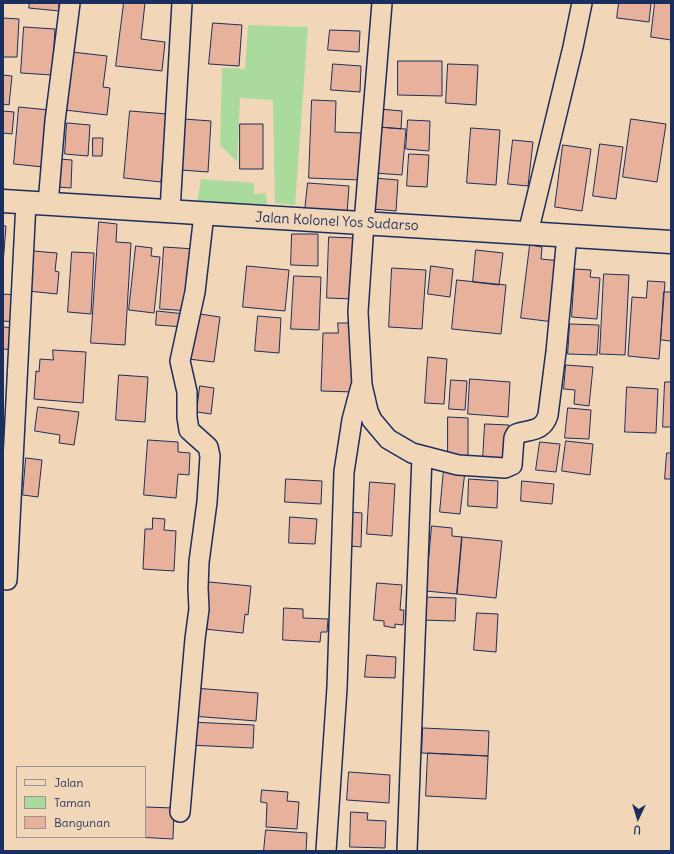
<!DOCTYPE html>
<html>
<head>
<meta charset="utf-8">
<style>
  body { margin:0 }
  #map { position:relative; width:674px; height:854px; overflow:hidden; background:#f2d6b8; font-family:Delius,sans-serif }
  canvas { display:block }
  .frame { position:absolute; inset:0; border:4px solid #1b2f5e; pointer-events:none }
  .legend { position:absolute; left:16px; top:766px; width:130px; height:72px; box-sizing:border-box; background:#f2d6b8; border:1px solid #9c9394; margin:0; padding:5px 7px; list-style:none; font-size:12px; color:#1b2f5e }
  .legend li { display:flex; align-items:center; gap:8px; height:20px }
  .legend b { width:20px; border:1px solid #9c9394 }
  .north { position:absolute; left:618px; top:798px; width:40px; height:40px; -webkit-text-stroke:3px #f2d6b8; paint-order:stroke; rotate:184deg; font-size:11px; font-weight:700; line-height:16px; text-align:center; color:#1b2f5e }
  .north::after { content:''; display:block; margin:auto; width:14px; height:18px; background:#1b2f5e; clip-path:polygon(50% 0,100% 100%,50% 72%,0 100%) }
</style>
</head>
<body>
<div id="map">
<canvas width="674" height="854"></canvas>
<div class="frame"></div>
<ul class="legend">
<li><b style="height:5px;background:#f2d6b8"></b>Jalan</li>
<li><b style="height:11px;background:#aadb9c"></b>Taman</li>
<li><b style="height:11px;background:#e7b19c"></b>Bangunan</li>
</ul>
<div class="north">U</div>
</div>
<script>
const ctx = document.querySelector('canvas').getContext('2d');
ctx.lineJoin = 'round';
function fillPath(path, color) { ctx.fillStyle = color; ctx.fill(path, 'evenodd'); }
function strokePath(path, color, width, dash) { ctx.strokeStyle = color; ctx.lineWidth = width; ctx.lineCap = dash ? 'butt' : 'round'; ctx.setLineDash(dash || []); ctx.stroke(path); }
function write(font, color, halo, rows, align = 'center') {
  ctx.font = font + ' Delius,sans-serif'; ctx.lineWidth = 4; ctx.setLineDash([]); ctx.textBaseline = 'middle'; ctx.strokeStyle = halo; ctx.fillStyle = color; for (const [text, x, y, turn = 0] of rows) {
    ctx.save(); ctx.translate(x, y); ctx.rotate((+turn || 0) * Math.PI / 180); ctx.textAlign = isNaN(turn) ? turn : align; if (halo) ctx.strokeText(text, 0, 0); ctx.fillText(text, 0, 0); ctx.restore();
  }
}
const green = new Path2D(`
  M248,25L308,27L295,205L275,203L273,100L240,98L237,162L220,145L222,68L245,69Z
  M201,179L254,183V194L266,193L267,208L197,202Z`);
const building = new Path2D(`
  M30,3H59V11L29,8Z
  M124,3H145L141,39L165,42L162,71L116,66Z
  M619,3H651L649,22L617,18Z
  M655,3H671V40L651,37Z
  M3,18L19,19L17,57H3Z
  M213,23L242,25L239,66L209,64Z
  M24,27L55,29L52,75L21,73Z
  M330,30L360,31L359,52L328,50Z
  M72,52L107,56L103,87L110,88L107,115L65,110Z
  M398,61H442V96L398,95Z
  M333,64L361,66L360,92L331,90Z
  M448,64L478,65L476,105L446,103Z
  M3,75L12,76L9,105L3,104Z
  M312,100L336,101L335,132L362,133L360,180L309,178Z
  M19,107L49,110L43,167L14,164Z
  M380,109L402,111L401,129L379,127Z
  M3,111L14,112L12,134L3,133Z
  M130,111L167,114L161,182L124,178Z
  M184,119L211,121L208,172L181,170Z
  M631,119L666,124L657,182L623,177Z
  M408,120L430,121L429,151L406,149Z
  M67,123L90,125L88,156L65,154Z
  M240,124H263V169H240Z
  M379,127L406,129L402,175L375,173Z
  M471,128L500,130L496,185L467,183Z
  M93,138H103L102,156H93Z
  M513,140L533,142L528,186L508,184Z
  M600,144L623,147L616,199L593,196Z
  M563,145L591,149L582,211L555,207Z
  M409,154L429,155L427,187L407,186Z
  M59,159L72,160L71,188L58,187Z
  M374,178L398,180L396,211L372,209Z
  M308,183L349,186L347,214L305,211Z
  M99,222L117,224L116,242L131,243L125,345L91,343Z
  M3,226H6L3,264Z
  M292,234H318V266L291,265Z
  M329,237L354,238L353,299L327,298Z
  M530,245L542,247L541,259L561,261L554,322L521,318Z
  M136,246L152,248L151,256L160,257L154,313L129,310Z
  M164,247L195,249L190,311L160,309Z
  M476,250L503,253L499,285L473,282Z
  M33,251L57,253L55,271L59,272L57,294L28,291Z
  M72,252L94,253L91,314L68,312Z
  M247,266L289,270L285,311L243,307Z
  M431,266L453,269L450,297L428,294Z
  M392,268L426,270L422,329L389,327Z
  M575,269L591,270L590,277L600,278L597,319L572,317Z
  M604,274L629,275L625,355L600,354Z
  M294,276L321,277L319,330L291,329Z
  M457,280L506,285L501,334L452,329Z
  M648,281L665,282L659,359L628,356L632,297L646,298Z
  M664,292H671V341L661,340Z
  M3,294L18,295L16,322L3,321Z
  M157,311L185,314L184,327L156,325Z
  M193,313L220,317L214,362L188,359Z
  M258,316L281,318L279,353L255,351Z
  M338,323H349V333H356L354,392L321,391L323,333H338Z
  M570,324L599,325L597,355L568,354Z
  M3,327L16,328L14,350L3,349Z
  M53,350L86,352L83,403L34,399L36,371L39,372L40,359L53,360Z
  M428,357L447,359L444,404L425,403Z
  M566,365L593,367L589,406L574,404L575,390L564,389Z
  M119,375L148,377L145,422L116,420Z
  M470,379L510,382L508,417L468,414Z
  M451,380L467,381L465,410L449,409Z
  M665,382H671V427H663Z
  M200,386L214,388L211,414L197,412Z
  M627,387L658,389L656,433L625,432Z
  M38,407L79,412L74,445L59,443L60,435L35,431Z
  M568,408L591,410L589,439L565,438Z
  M448,417L468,418V458H448Z
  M485,424L509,425L508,460L483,459Z
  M148,440L178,442V452L190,453L189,475L178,474L176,498L144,495Z
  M566,441L593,444L590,475L562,471Z
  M540,442L560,444L556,472L536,470Z
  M667,453H671V479H665Z
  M26,458L42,460L38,497L23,495Z
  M444,469L465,471L460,514L440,512Z
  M286,479L322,481L321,504L285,502Z
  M469,479L498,481L497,508L468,506Z
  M522,481L554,484L552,504L521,501Z
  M370,482L395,484L392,536L367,534Z
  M351,512L362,513L361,547L350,546Z
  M290,517L317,519L315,544L289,543Z
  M153,518L165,519L164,530L176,531L174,571L143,569L145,529H152Z
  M432,526L452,528V536L462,537L457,594L426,591Z
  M462,537L502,541L496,598L457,594Z
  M209,582L251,586L248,615L245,614L243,633L204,629Z
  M377,583L402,585L400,610H404L403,625L395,624V628L384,626V621L374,620Z
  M422,597L456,598L455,621L420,620Z
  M284,608L303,609V618L328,619L327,632H321L320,642L283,640Z
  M477,613L498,614L496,652L474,650Z
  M367,655L396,657L395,678L365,677Z
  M194,688L258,693L256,721L192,716Z
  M190,722L254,725L253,748L188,745Z
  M423,728L489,731L488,756L422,753Z
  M428,753L488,756L486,799L426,796Z
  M349,772L390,775L389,803L347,800Z
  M262,790L288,792L287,801L299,802L297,829L266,827L267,803L261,802Z
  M145,807L174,808L173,839L136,837H145Z
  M351,812L368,813L367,820L386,821L385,848L350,847Z
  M266,830L307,833L306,851H264Z`);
const minor = new Path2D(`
  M382,3L364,223L358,312L362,385L368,411L372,420L388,439L412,453L458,465L505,468L512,465L514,438L516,434C530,429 543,432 548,415L556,352L567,236
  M48,204L55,121L70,3
  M170,211L182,3
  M528,233L573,47L582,3
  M7,580L26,202
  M180,812L195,639L199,609L198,588L199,562L207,502L210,456L208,447L189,430L187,417V392L180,361L195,292L204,214
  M326,851L337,688L344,472L352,420L361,386
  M407,851L422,456`);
const tertiary = new Path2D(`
  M3,201L671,242`);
const streetNames = [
  ["Jalan Kolonel Yos Sudarso",337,222,3]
];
fillPath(green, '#aadb9c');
fillPath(building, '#e7b19c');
strokePath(building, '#1b2f5e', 1);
strokePath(minor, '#1b2f5e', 22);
strokePath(tertiary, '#1b2f5e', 25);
strokePath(minor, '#f2d6b8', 19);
strokePath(tertiary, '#f2d6b8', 22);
write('14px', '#1b2f5e', '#f2d6b8', streetNames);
</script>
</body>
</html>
